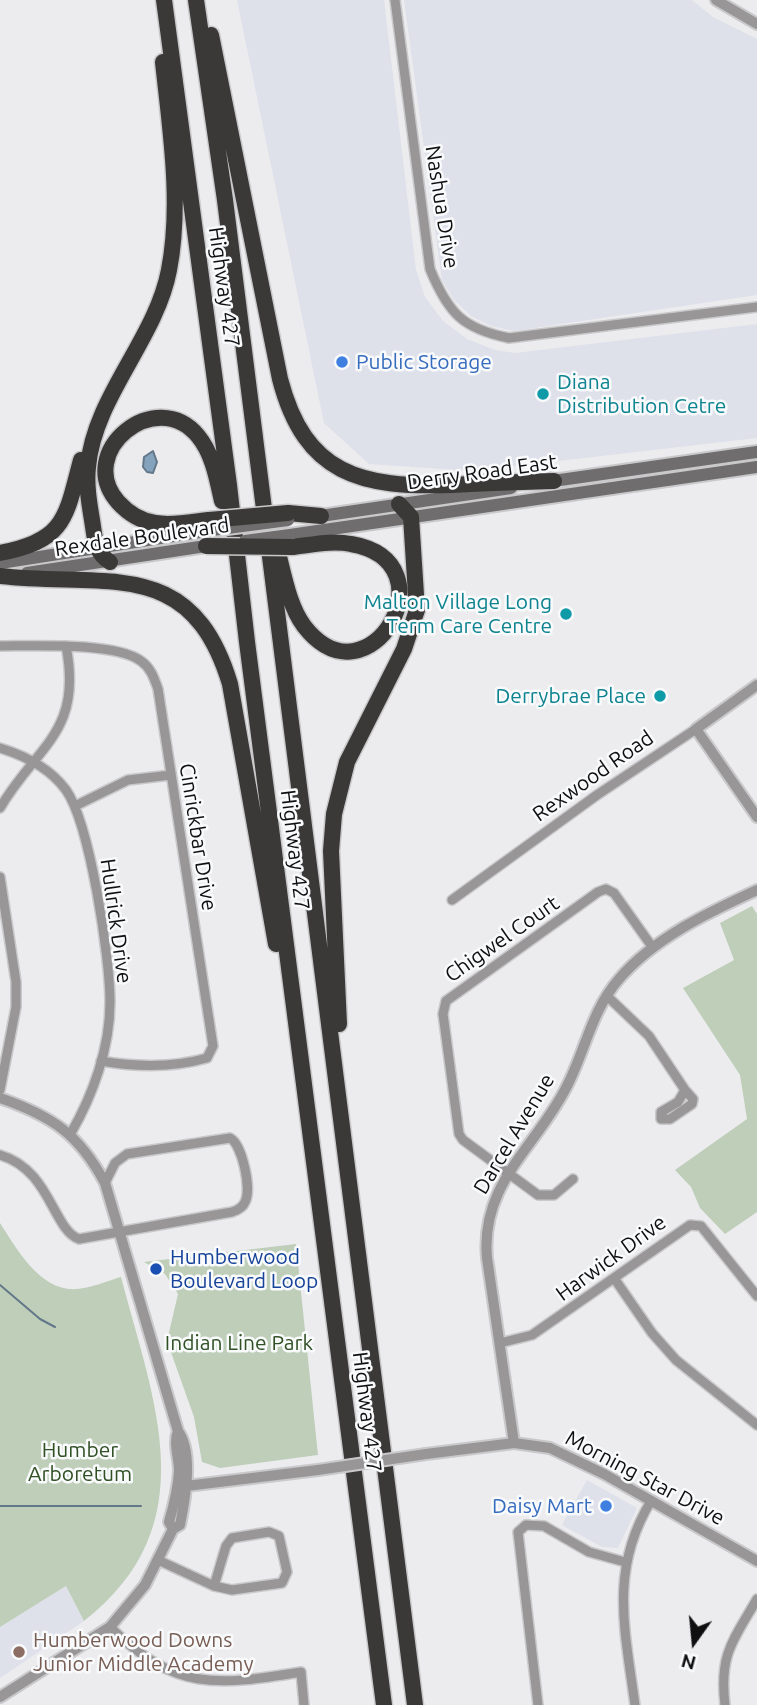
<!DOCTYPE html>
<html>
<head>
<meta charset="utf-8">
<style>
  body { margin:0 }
  #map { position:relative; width:757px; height:1705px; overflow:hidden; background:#ececef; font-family:Ubuntu,sans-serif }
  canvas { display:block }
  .north { position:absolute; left:659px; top:1607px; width:70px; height:70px; -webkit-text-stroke:5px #f9fafc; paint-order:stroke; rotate:195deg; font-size:19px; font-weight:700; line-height:28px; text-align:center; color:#0f0f10 }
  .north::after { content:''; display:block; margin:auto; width:24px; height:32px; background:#0f0f10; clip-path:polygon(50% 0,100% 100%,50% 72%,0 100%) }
</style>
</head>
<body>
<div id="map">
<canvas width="757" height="1705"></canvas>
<div class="north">N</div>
</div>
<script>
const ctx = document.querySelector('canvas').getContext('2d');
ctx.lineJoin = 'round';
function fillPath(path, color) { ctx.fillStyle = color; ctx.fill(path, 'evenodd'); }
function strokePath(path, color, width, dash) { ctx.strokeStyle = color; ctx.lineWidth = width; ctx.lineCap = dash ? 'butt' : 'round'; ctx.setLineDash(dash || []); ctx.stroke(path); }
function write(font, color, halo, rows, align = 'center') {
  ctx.font = font + ' Ubuntu,sans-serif'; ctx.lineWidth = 5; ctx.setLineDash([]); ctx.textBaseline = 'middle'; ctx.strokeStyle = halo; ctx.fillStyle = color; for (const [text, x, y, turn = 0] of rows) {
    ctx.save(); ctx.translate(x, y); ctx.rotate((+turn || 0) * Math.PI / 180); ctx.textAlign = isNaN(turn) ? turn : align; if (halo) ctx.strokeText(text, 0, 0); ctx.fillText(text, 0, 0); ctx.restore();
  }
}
const built = new Path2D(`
  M237,0H384L416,270L425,297L443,321L467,339L495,350L515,353L757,324V438L472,471L369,464L324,423Z
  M404,0H692L713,17L757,39V295L514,331L491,326L471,316L454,300L442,280Z
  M587,1480L637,1508L618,1548L602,1547L562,1525Z
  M66,1586L84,1621L0,1678V1627Z`);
const green = new Path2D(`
  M752,906L757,914V1212L725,1234L700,1208L691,1187L675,1170L747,1119L740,1075L683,988L734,960L720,923Z
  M0,1223C17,1249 40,1292 77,1289C91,1288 107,1281 121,1277C154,1403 207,1525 84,1621L66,1586L0,1627Z
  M296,1244L318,1455L220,1468L202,1462L194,1417L167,1341L178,1294L165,1274L144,1262Z`);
const water = new Path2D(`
  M153,451L157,462L153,473L147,472L143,467L144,457Z`);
const stream = new Path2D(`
  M0,1285L40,1319L55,1327
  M0,1506H141`);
const minor = new Path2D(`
  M395,0L430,269C448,313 463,329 509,338L757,307
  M0,646C33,646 115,642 141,661C151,668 154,678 158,689L213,1046L207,1058C172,1068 136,1067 101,1061
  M0,748C26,756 50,768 66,790C90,824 110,958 110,1002C110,1048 93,1095 71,1133
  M75,806L128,780L171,775
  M0,808C37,745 83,733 66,646
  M0,877L16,982V1007L0,1090
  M452,900L597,795L696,729
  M607,996L649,1036L685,1090L678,1102L661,1112V1119H670L692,1104L693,1099L685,1090
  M0,1155C50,1169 53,1230 79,1239L232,1212C238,1210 243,1207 245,1202C252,1189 242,1144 230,1138L127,1154L115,1163L105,1183
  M573,1179L554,1195H538L463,1140L459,1134L443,1014L446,1001L598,892L606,889L614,893L653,948
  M614,1278L652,1333L676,1360L757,1425
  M500,1343L532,1335L690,1225L701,1226L757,1296
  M160,1561L214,1586L226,1546L232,1538L269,1532L279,1536L287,1572L282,1583L232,1590L214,1586
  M110,1627C175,1691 216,1686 301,1672L304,1705
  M538,1705L518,1532L526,1525L544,1526L589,1552L625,1562
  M635,1705C625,1630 609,1570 651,1501
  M725,1705C719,1654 733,1641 757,1599`);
const tertiary = new Path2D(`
  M716,0L757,24
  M757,685L696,729L757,817
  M0,1098C52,1116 79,1134 105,1183L178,1431C194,1453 185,1500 180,1525L173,1529L145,1585L110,1627L0,1697
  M514,1443L487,1258C480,1182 538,1146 568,1084C586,1048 592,1010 619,979C654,938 709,912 757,890
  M426,1454L514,1443L550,1448L604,1474L757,1561
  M178,1487L318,1470
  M173,1529L169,1522C174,1505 178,1489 179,1471C179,1458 173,1443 178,1431`);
const secondary = new Path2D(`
  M546,482L757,452
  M314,517L511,488
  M290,535L757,467
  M0,563L212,530
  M27,573L206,546`);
const motorway = new Path2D(`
  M164,0L229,485L247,642L384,1705
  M196,0L225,200L415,1705
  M211,35L280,379C305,475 361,488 452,485C486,483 520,482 554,481
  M288,513L321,516
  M209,520C191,522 173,526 155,523C141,521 128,513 118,502C74,452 156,385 198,436C213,454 217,479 222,501
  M276,545C283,570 288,605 304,626C369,710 455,562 351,544C332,540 311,545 292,547
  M0,553C66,541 66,516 81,460
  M110,562C94,552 95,537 92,520C89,502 86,484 88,467C94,397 156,339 169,270C182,203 170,128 163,62
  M0,576C108,588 191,555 230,684L276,944
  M339,1024L331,851L334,814L347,762L404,649L417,610L411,517L399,504`);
const tertiaryBridge = new Path2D(`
  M318,1470L426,1454`);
const secondaryBridge = new Path2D(`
  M212,530L288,520
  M245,541L290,535`);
const motorwayBridge = new Path2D(`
  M209,520L288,513
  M206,546L292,547`);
const markers = [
  [342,362,7,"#3f7fe0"],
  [543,394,7,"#0f9aa8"],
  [566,614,7,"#0f9aa8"],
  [660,696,7,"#0f9aa8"],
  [156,1269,7,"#1a4fb4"],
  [606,1506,7,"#3f7fe0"],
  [19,1652,7,"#8d6e63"]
];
const streetNames = [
  ["Nashua Drive",442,207,81],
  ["Highway 427",224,287,82],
  ["Derry Road East",482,472,-8],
  ["Rexdale Boulevard",142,537,-8],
  ["Rexwood Road",593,776,-35],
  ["Cinrickbar Drive",198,837,81],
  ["Highway 427",295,850,83],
  ["Hullrick Drive",116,921,82],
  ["Chigwel Court",502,939,-35],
  ["Darcel Avenue",514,1134,-59],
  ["Harwick Drive",611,1258,-36],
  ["Highway 427",367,1412,83],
  ["Morning Star Drive",645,1478,28]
];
const shopNames = [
  ["Public Storage",356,362],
  ["Daisy Mart",592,1506,"right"]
];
const cultureNames = [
  ["Diana",557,382,"left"],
  ["Distribution Cetre",557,406,"left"],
  ["Malton Village Long",552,602],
  ["Term Care Centre",552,626],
  ["Derrybrae Place",646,696]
];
const transitNames = [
  ["Humberwood",170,1257],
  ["Boulevard Loop",170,1281]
];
const parkNames = [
  ["Indian Line Park",239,1343],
  ["Humber",80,1450],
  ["Arboretum",80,1474]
];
const educationNames = [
  ["Humberwood Downs",33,1640],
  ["Junior Middle Academy",33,1664]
];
fillPath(built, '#dee0ea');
fillPath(green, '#beceb9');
fillPath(water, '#86a3bd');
strokePath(water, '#627789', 2);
strokePath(stream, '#627789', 2);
strokePath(minor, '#c9c9cb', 12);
strokePath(tertiary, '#c9c9cb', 14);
strokePath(secondary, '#c9c9cb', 16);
strokePath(motorway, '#c9c9cb', 19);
strokePath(minor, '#989696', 9);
strokePath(tertiary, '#989696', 10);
strokePath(secondary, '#6f6d6d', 12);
strokePath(motorway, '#3b3938', 16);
strokePath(tertiaryBridge, '#c9c9cb', 14, []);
strokePath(secondaryBridge, '#c9c9cb', 16, []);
strokePath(motorwayBridge, '#c9c9cb', 19, []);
strokePath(tertiaryBridge, '#989696', 10);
strokePath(secondaryBridge, '#6f6d6d', 12);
strokePath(motorwayBridge, '#3b3938', 16);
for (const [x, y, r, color] of markers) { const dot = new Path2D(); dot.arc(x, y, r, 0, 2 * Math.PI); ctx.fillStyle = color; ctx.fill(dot); strokePath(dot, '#f9fafc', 2.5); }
write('21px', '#0f0f10', '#f9fafc', streetNames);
write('21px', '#366cbe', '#f9fafc', shopNames, 'left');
write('21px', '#0d838f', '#f9fafc', cultureNames, 'right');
write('21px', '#164399', '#f9fafc', transitNames, 'left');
write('21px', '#305024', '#f9fafc', parkNames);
write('21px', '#785e54', '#f9fafc', educationNames, 'left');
</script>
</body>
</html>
